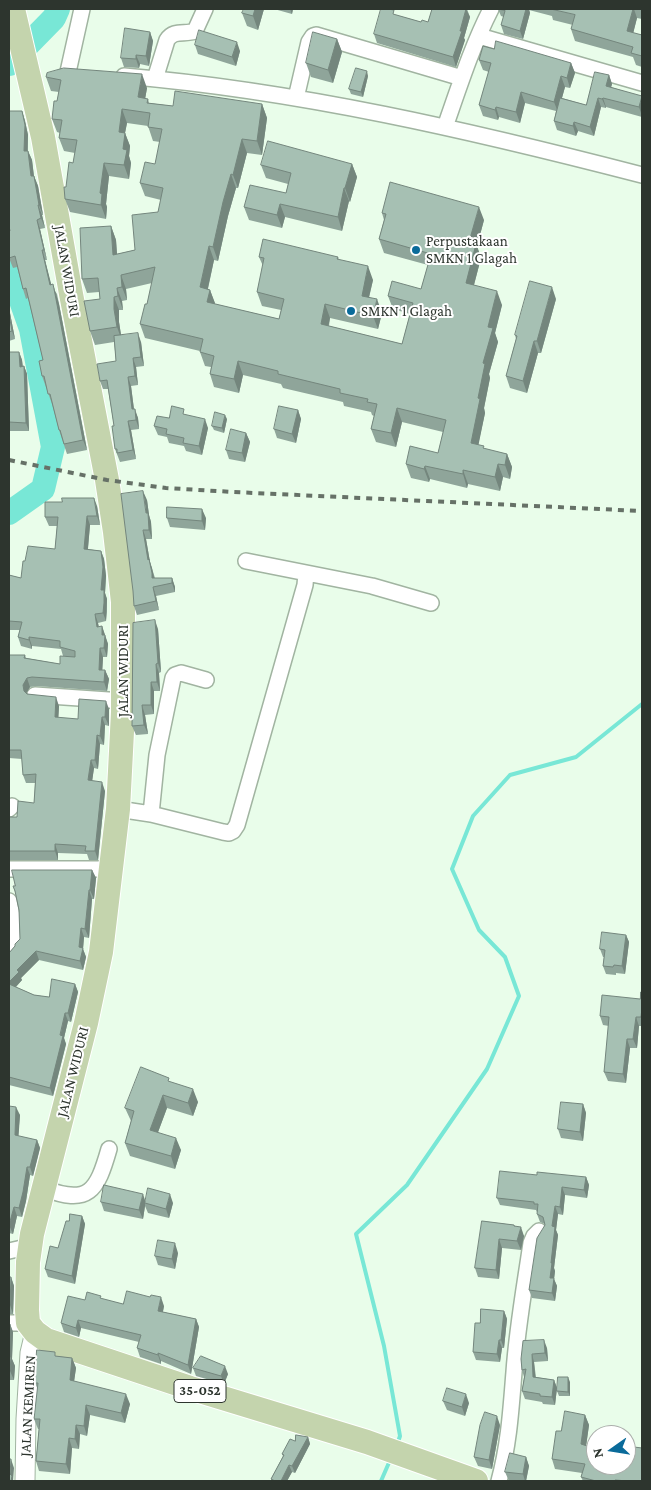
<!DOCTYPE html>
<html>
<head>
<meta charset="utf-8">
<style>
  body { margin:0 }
  #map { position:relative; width:651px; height:1490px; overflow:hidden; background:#e9fdea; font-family:"Crimson Pro",serif }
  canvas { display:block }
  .frame { position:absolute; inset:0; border:10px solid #2d352e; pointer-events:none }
  .north { position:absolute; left:586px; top:1425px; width:50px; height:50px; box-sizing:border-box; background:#fff; border:1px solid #abaeab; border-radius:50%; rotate:257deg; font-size:14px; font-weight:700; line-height:20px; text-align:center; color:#2d352e }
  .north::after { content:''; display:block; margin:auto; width:18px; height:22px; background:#0a6b9a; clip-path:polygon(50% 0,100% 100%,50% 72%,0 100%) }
</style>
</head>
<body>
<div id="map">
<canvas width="651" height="1490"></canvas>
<div class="frame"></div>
<div class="north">N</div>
</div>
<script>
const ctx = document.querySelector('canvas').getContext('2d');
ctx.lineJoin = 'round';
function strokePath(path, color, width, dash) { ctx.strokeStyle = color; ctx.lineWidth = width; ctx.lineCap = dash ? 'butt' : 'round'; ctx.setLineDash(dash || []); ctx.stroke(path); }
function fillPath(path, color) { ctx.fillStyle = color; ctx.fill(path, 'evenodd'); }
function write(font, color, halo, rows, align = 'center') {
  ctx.font = font + ' "Crimson Pro",serif'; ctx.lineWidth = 4; ctx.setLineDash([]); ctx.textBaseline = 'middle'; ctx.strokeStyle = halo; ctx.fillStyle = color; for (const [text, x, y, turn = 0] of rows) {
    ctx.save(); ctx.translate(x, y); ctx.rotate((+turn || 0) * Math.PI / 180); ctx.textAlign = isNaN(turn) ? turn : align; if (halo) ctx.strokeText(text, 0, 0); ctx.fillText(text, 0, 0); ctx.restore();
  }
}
const stream = new Path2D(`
  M397,1445L400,1436L384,1346L356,1234L407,1185L487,1069L519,996L505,957L479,930L452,869L473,816L510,775L576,757L642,704
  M381,1481L391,1458`);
const river = new Path2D(`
  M9,64L54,18L58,9
  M9,267L31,329L53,447L43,489L9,513`);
const minor = new Path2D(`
  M479,36L642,83
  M68,72L82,9
  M124,76C300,91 472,131 642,175
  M155,79L167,40C174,29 185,35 195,31L205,9
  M296,98L309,42L313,36L316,35L462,78
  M445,127C459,87 472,46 491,9
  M246,561L372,586L431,603
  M35,695L123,701
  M9,809L12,806
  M118,809L151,814L223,832L229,833L233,831L237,825L305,585L306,573
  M151,814L157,755L173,678L175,675L181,673L206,680
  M9,869H110
  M9,901C12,918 18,934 9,950
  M43,1188C89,1206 97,1191 109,1149
  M9,1251L31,1246
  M9,1323H28
  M499,1481C509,1444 511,1409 514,1372C517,1328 525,1285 531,1243L534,1236L539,1231`);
const tertiary = new Path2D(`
  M25,1481L26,1419L30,1353L35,1332`);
const primary = new Path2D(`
  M13,9L43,137L71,294L107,480L115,532L123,602V712L120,771L118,809L101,952L86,1023L32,1234L28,1262L27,1310L28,1323L35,1332L46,1340L190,1388L367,1442L476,1481`);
const rail = new Path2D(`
  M9,460L107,480L166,488L233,492L642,511`);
const wall = new Path2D(`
  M264,9L258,30L247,26L242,13Z
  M274,9H293L292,14Z
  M430,9H467L470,17L464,38L465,40L456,67L377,43L374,34L396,15L421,22H428L432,9Z
  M498,9H642V19L637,18L633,33L642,35V67L636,65L633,57L575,41L571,29L573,25L553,20L552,16L529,10L530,13L523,39L504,34L501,25L504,17L501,16Z
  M150,32L153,41L149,66L140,64L139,68L124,67L121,58Z
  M337,39L342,52L333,83L311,77L306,63Z
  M195,45L240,51L236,66L198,54Z
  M494,49L571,63L575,73L570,88L565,87L562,98L586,105L609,75L612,84L611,87L642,97V117L606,107V108L601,107L594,136L578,131L576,136L557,130L554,121L556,111L525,103L520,123L499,117L498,120L483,116L479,105L489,72L483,70L479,60Z
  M368,76L363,97L351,94L349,89Z
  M46,77L147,88L145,99H148L149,103L173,106L262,104L267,118L262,155L247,153L238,188H236L228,216L218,261L214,260L208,289L210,290L215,304L279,319L281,310L262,306L257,292L263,266L259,257H338L339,260L373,280L369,298L382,313L378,329L330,318L329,326L402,344L410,314L393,309L388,296L421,289L428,265L384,253L379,239L384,220L382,213L484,220L477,246L481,258L474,285L502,305L495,333L498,342L489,374L490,378L484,408L485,413L478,445L485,449L507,454L512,467L510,479L503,477L500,491L468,484L467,488L430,479L429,482L411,478L406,464L438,453L443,432L402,422L396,447L376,442L371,429L374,416L372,415L371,412L344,406L343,402L283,388L281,384L243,375L239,393L214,387L210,374L211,367L205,366L200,352V351L145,338L140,324L147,304L152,283L126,289L127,300L122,301L123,310H119V322L121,335L141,342L144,366L136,367L138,385L131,386L134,409L138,418L139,429L131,430L136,459L120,462L115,449L114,426L108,389H103L100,381L116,361L114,342L95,345L90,331L100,299L99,292L87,293L82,279L111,226L116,240L117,254L135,250L158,212L161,200L145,196L140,183L155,164L160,142L153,141L148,126L127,123L125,133L130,146L129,156L131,163L129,179L109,176L106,204L107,207L106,219L70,212L65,199L66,187L73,163L75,153L64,151L59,138L60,133L57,132L52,119L57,101L59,92L51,91Z
  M22,111L25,121L28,135V151L32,160L34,176L38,186L43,215H42L45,228L40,229L47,260H45L51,285L57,294L59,304L87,450L67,454L59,430L52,404L42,376L43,360L28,298L26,299L23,289L17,267L13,268L9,258L10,231Z
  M352,164L357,177L350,202L349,201L342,231L285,217L282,228L249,220L244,207L286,193L288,184L266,178L261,165Z
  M556,299L541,353H538L527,393L510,388L506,376L516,339L515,335Z
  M9,309L10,313L15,339L9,341Z
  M9,352H19L22,360L23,366H24L27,374L29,431H9Z
  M298,410L301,419L296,443L277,438L274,429Z
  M186,415L208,428L202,455L186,451L184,446L169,443L167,437L158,435L154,426L169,418Z
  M227,419L224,433L214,430L212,426Z
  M246,433L250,442L245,462L229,459L226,450Z
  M147,500L149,515L151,522L152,539H146L150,562L155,578H172L175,587V592L156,596L159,610L137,615L134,606Z
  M97,506L100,525H90L88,549L101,551L104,559L106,576L105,593L107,599V612L106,621L98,623L99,627L102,626L108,644L107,657H103L102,670H105L109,679L107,691L36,686L30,687L26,693L59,706L58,718L78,719L109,709V726L105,725L104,745L100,744L98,769L94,768L92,781L105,791L98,860H89L87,854L58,853V860H9V817H17L34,803L35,783H26L23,775L22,759L9,758V655H25L26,658L60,664L66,656H63L61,649L32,646V649L21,646L18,637L20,630H9V575L21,578L25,561L55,549L57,526H49L45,517Z
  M167,518H206L205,530L170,527Z
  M158,629L161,672L159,673L160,691H154V714L145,715L148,734L136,735L132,726Z
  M92,870L96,878L94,899H92L89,938L84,937L83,949L86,957L83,970L39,960L21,978L22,980L16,987L34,995L49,997L75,984L78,992L71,1022L68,1021L64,1038L66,1044L53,1096L9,1085V953L15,946L20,939L19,910L16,895L13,886Z
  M626,935L629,942L625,974L616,973V975L606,974L603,966L604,957H603L600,949Z
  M642,992V1026H639L637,1048H630L626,1083L608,1081L604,1072L609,1026L603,1025L600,1016L640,999Z
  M170,1082L198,1102L193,1116L167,1108L158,1132L181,1150L175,1169L130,1156L125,1143L131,1121L125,1108Z
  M583,1104L586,1113L583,1141L561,1138L558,1129Z
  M9,1106L20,1115L18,1136L37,1140L40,1148L33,1176L30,1175L26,1201L22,1217L17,1216L13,1234L9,1233Z
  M586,1177L589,1185L587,1198L565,1195L563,1215L558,1214L556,1230L558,1235L554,1268L555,1271L554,1279L557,1286L555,1301L532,1298L529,1290L545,1224L540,1222L537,1214L538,1212H537L536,1210L500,1205L497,1198Z
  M145,1201L173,1203L169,1218L148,1213L145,1206L143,1219L104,1211L101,1202Z
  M82,1216L85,1224L75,1284L48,1277L45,1269L58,1248L69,1221Z
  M482,1221L514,1225L524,1236L521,1250L502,1248L499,1279L478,1277L475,1268Z
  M178,1253L175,1269L158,1265L155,1256Z
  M9,1277H11L14,1286L13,1314H9Z
  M102,1299L123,1304L164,1306L163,1312L196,1319L199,1327L191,1374L161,1361V1364L140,1357L137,1348L139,1342L81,1328L79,1337L64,1332L61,1323Z
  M504,1311L507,1319L504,1348H502L500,1362L476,1360L473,1352L480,1323Z
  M9,1323L10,1324L13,1332L12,1359L15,1366L14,1380H9Z
  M547,1348L548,1361L534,1362L536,1377L554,1380L557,1388L555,1405L543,1404L542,1402L525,1399L522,1391L524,1377L522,1370L521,1359Z
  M56,1356L72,1358L76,1368L74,1381L130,1404L125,1423L90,1415L87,1436L80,1434L79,1449L72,1448L70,1474L39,1471L36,1461L39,1429H38L34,1419L38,1390L35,1383Z
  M193,1368L228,1374L224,1384L196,1376Z
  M570,1382V1396H559L557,1391Z
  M443,1401L469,1403L465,1416L447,1410Z
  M585,1415L589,1425L586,1446L626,1465L642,1481H583L581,1477L582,1473L555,1469L552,1459L561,1431Z
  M500,1425L492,1469L478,1466L474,1457Z
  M308,1437L310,1444L295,1473L292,1472L287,1481H272L271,1479L283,1456L282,1454L295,1441Z
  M526,1457L529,1466L526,1481H509L505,1472Z`);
const shadedWall = new Path2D(`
  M255,9H264L258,30L253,16Z
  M290,9H293L292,14Z
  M466,9L470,17L464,38L465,40L456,67L453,57Z
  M526,9H529L530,13L523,39L520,31Z
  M633,9H634L637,18L631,42L627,31Z
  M150,32L153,41L149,66L146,56Z
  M337,39L342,52L333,83L328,70Z
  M237,42L240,51L236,66L232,57Z
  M136,55L140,64L139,68L136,59Z
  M571,63L575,73L570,88L567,78Z
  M367,71L368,76L363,97L361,92Z
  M142,74L147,88L143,111L138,97Z
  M609,75L612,84L609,95L606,86Z
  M561,76L565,87L558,112L554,102Z
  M521,92L525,103L520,123L516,112Z
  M642,96V116L639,107Z
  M598,98L601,107L594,136L590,127Z
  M603,98L606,107V108L602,99Z
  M262,104L267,118L262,155L257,141Z
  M496,107L499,117L498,120L495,110Z
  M122,109L127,123L125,133L130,146L129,156L131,163L129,179L124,165L123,149L119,132Z
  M22,111L25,121L28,135L27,161L24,151Z
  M574,122L578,131L576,136L573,126Z
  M242,139L247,153L238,188L233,175Z
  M28,151L32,160L35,186L31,176Z
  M104,163L109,176L106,204L107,207L106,219L101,205L100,193Z
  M352,164L357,177L350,202L345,188Z
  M231,174L236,188L228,216L218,261L213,247L223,202Z
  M34,176L38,186L43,215L39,205Z
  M344,188L349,201L342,231L338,217Z
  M280,204L285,217L282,228L277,215Z
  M38,205L42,215L45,228L41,218Z
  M479,207L484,220L477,246L481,258L471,296L466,283L469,242Z
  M37,220L40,229L47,260L44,250Z
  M111,226L116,240L118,269L113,255Z
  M209,246L214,260L205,301L200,287Z
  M42,250L45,260L54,295L50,285Z
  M368,266L373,280L366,309L362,296Z
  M121,275L126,289L127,300L122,287Z
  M53,284L59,304L87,450L83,440Z
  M552,287L556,299L541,353L537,341Z
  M117,288L122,301L123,310L118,296Z
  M210,290L215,303L212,316L207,302Z
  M497,291L502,305L495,333L498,342L489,374L490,378L484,408L485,413L476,457L471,443L483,363L488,327Z
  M114,297L119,310V322L122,341L117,327L114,309Z
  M377,299L382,313L378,329L373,316Z
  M325,304L330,318L326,337L321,324Z
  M9,309L10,313L15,339L12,331Z
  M138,333L141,342L144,366L141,357Z
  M534,341L538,353L527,393L523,381Z
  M19,352L22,360L23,375L20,367Z
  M133,358L136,367L138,385L135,376Z
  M238,361L243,375L239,393L234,379Z
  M24,366L27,374L29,431L26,423Z
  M128,377L131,386L135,418L132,409Z
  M397,408L402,422L396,447L391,433Z
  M135,409L138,418L139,429L136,420Z
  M298,410L301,419L296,443L292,434Z
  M225,415L227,419L224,433L222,428Z
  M205,419L208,428L202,455L199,446Z
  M128,421L131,430L136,459L133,450Z
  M246,433L250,442L245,462L242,453Z
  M507,454L512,467L510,479L505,465Z
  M498,464L503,477L500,491L495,477Z
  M425,466L430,479L429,482L424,469Z
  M463,470L468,484L467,488L463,474Z
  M143,491L147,500L149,515L151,522L152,539L149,530Z
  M94,498L97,506L100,525L97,516Z
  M202,509L206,518L205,530L202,521Z
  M87,516L90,525L87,558L84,549Z
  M143,530L146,539L150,562L152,568L155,582V587L152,578L148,560Z
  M101,551L104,559L106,576L105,593L107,599L106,621L103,613L101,590Z
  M172,578L175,587V592L172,583Z
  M153,587L156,596L159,610L156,601Z
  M95,614L98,623L100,636L97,627Z
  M155,620L158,629L161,672L158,663Z
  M102,626L108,644L107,657L104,648L102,635Z
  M29,637L32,646V649L29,640Z
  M100,648L103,657L102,678L99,670Z
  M156,664L159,673L160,691L157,682Z
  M105,670L109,679L107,691L104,682Z
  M27,678L30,687L26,694L24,691L23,685Z
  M151,682L154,691V714L151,705Z
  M56,697L59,706L58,726L55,717Z
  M106,701L109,709V726L105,717Z
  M142,705L145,715L148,734L144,725Z
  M102,717L105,725L104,745L100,736Z
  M97,735L100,744L98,769L95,760Z
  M91,760L94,768L91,789L88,780Z
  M102,782L105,791L98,860L95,851Z
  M55,844L58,853V860L55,851Z
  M92,870L96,878L94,899L90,890Z
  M89,890L92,899L89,938L85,929Z
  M81,928L84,937L83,949L86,957L83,970L80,961L79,947Z
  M626,935L629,942L625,974L622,966Z
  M36,951L39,960L21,978L22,980L11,992L9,986V982L17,970Z
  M75,984L78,992L71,1022L68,1013Z
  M65,1013L68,1021L64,1038L66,1044L53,1096L50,1088Z
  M636,1017L639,1026L637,1048L633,1039Z
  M627,1039L630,1048L626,1083L623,1074Z
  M193,1089L198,1102L193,1116L188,1103Z
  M163,1095L167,1108L154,1143L150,1130Z
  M583,1104L586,1113L583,1141L580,1132Z
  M16,1107L20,1115L18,1144L15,1135Z
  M176,1138L181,1150L175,1169L171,1156Z
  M37,1140L40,1148L33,1176L30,1167Z
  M27,1167L30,1175L26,1201L22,1217L19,1208Z
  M586,1177L589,1185L587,1198L584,1190Z
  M562,1187L565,1195L563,1215L560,1207Z
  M143,1194L146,1203H145V1206L143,1219L139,1210Z
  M170,1194L173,1203L169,1218L166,1209Z
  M555,1206L558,1214L556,1230L558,1235L554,1268L555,1271L554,1279L557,1286L555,1301L552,1293L550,1278L552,1226Z
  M14,1207L17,1216L13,1234L9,1225Z
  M82,1216L85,1224L75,1284L72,1276Z
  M521,1227L524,1236L521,1250L517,1241Z
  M499,1239L502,1248L499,1279L496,1270Z
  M175,1243L178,1253L175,1269L172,1259Z
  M11,1277L14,1286L13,1314L10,1305Z
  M161,1297L164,1306L161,1320L158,1311Z
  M504,1311L507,1319L504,1348L501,1340Z
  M196,1319L199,1327L191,1374L188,1365Z
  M78,1320L81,1328L79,1337L76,1328Z
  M10,1324L13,1332L12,1359L15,1366L14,1380L10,1371L9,1357Z
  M499,1340L502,1348L500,1362L497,1354Z
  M544,1340L547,1348L548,1361L545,1353Z
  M158,1353L161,1361V1364L158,1355Z
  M532,1354L534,1362L536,1385L533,1377Z
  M72,1358L76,1368L73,1389L70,1380Z
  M225,1366L228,1374L224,1384L221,1376Z
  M568,1377L570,1382V1396L568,1392Z
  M554,1380L557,1388L555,1405L552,1397Z
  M126,1394L130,1404L125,1423L121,1413Z
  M466,1394L469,1403L465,1416L462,1407Z
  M86,1405L90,1415L87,1436L84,1426Z
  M585,1415L589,1425L585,1454L581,1444Z
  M497,1416L500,1425L492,1469L489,1460Z
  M76,1425L80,1434L79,1449L75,1439Z
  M308,1437L310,1444L295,1473L292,1466Z
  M69,1438L72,1448L70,1474L66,1464Z
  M526,1457L529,1466L526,1481H525L523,1474Z
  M11,1459L14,1468L13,1481H11L10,1474Z
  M289,1465L292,1472L287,1481H281Z`);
const building = new Path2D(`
  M244,9H255L253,16L242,13Z
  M381,9H388L394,10L393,14L421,22L422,20L428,22L432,9H466L460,31H462L453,57L374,34Z
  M499,9H526L520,31L501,25L505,11Z
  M551,9H633L627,31L642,35V56L631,53L633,47L571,29L575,15Z
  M125,28L150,32L146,56L136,55V59L121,58Z
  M199,30L237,42L232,57L195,45Z
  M313,32L337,39L328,70L306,63Z
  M496,41L571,63L567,78L561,76L554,102L521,92L516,112L496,107L495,110L479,105L491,63L479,60L483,46L494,49Z
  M64,68L142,74L138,97L148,99L147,103L173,106L175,91L262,104L257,141L242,139L233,175L231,174L223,202L213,247L209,246L200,287L210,290L207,302L279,319L284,299L257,292L264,258L259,257L263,239L338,257L337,259L368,266L362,296L377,299L373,316L325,304L321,324L402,344L413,303L388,296L392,281L421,289L431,254L379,239L386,214L382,213L390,182L479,207L469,242L476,244L466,283L497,291L488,327L493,328L483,363L485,364L478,398L480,399L471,443L484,446L483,448L507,454L505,465L498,464L495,477L463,470V474L425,466L424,469L406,464L410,446L438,453L446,420L397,408L391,433L371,429L377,404L367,402L368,399L340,393V389L278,374V371L238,361L234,379L210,374L214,356L200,352L203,339L140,324L145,304H147L155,267L121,275L122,287L117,288L118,296L114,297V309L117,327L90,331L84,301L100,299L98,278L82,279L80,228L111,226L113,255L135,250L132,215L158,212L163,188L140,183L145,162L155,164L162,129L148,127L150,113L122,109L119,132L125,133L123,149L127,150L124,165L104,163L100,193L102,194L101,205L65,199L64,187H66L69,162L73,163L77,140L59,138L62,120L52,119L54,101H57L61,80L46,77L47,73Z
  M356,68L367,71L361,92L349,89Z
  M595,72L609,75L606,86L642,96L639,107L603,98L602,99L598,98L590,127L574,122L573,126L554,121L560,98L586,105Z
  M9,111H22L25,125L24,151H28L31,176H34L39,205H38L41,218L37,220L44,250H42L50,285L53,284L55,294L83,440L64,444L60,430H59L50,394H48L44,376H42L39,361L43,360L26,288L23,289L15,256L9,258V231H10L9,226Z
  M268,141L352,164L345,188H344L338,217L280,204L277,215L244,207L250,185L286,193L291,173L261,165Z
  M530,281L552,287L537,341H534L523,381L506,376L517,336L515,335Z
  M9,314L12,331L9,332Z
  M138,333L141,357L133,358L135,376L128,377L132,409H135L136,420L128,421L133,450L117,453V449H115L112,426H114L107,380L100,381L97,364L116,361L114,336Z
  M9,352H19L20,367L24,366L26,423L9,422Z
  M172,406L184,409L183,414L205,419L199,446L183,443L184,438L166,434L167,429L154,426L157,416L169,418Z
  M279,406L298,410L292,434L274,429Z
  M215,412L225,415L222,428L212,426Z
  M231,429L246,433L242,453L226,450Z
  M143,491L146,513H148L149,530H143L148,560L149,559L152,573V578H172V583L153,587L156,601L134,606L133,591L121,494Z
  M62,498H94L97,516H87L84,549L101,551L103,567L101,590H104V603L103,613L95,614L97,627L102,626V635H105L104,648H100L99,670H105L104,682L32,677L27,678L23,685L24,691L27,694L56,697L55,717L78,719L79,699L106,701L105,717H102L100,736L97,735L95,760H91L88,780L102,782L95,851H85L86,846L55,844V851H9V817H17L18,801L34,803L36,774L23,775L21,750H9V655H25L24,658L60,664V656L75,657V651L60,647V641L29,637V640L18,637L22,622L9,621V575L21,578L23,561H25L28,546L55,549L58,517H45V502H62Z
  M167,507L202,509V521L167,518Z
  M155,620L158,663L156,664L157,682H151V705H142L144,725L132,726L133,623Z
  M12,870H92L90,890H89L85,929L81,928L79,947L83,948L80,961L36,951L17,970L19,972L9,982V953L15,946V944L20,939L19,910L15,891L13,886H15Z
  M602,932L626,935L622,966L614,965L613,967L603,966L605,950L600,949Z
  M52,979L75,984L68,1013H65L60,1035L63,1036L50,1088L9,1077V984L34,995L49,997Z
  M641,992H642V1008L641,1017H636L633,1039H627L623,1074L604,1072L609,1017L600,1016L602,995L640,999Z
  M141,1067L169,1078L168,1081L193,1089L188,1103L163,1095L150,1130L176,1138L171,1156L125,1143L134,1111L125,1108Z
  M561,1102L583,1104L580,1132L558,1129Z
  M9,1106L16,1107L15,1135L37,1140L30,1167H27L23,1192L19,1208L14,1207L9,1225Z
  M500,1171L537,1175V1172L586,1177L584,1190L562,1187L560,1207L555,1206L552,1226L555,1227L551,1263H552L550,1278H554L552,1293L529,1290L537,1238L545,1225L543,1217L537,1214L538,1204H534V1202L497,1198Z
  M104,1185L143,1194L139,1210L101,1202Z
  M148,1188L170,1194L166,1209L145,1203Z
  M70,1214L82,1216L72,1276L45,1269L50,1246L58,1248L66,1221H69Z
  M482,1221L514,1225V1226L521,1227L517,1241L499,1239L496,1270L475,1268Z
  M158,1240L175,1243L172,1259L155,1256Z
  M9,1277H11L10,1305H9Z
  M127,1291L150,1297L151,1295L161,1297L158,1311L196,1319L188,1365L158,1353V1355L137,1348L141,1335L78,1320L76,1328L61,1323L68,1296L85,1300L87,1292L101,1296L100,1298L123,1304Z
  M481,1309L504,1311L501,1340H499L497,1354L473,1352L475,1323H480Z
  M9,1323L10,1324L9,1357H11L10,1371H9Z
  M544,1340L545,1353L532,1354L533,1377L554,1380L552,1397L540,1396V1394L522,1391L526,1369L522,1370L521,1359L523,1341Z
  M37,1350L55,1352V1356L72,1358L70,1380L126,1394L121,1413L86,1405L84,1426L76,1425L75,1439L69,1438L66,1464L36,1461L40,1419H34L38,1383H35Z
  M201,1356L225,1366L221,1376L193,1368Z
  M558,1377H568V1392L557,1391Z
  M447,1388L466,1394L462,1407L443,1401Z
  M565,1411L585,1415L581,1444L596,1449V1465H626V1446L642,1448V1481H628L615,1480V1481H596L581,1477L585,1464L552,1459L556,1431H561Z
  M485,1412L497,1416L489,1460L474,1457L480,1425Z
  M296,1435L308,1437L292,1466L289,1465L281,1481H275L271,1479L284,1455L282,1454L290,1439L295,1441Z
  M510,1453L526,1457L523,1474L505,1472Z
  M9,1459H11L10,1474L12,1476L11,1481H9Z`);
const markers = [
  [416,250,5,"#0a6b9a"],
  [351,311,5,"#0a6b9a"]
];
const shields = [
  [200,1391,52]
];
const shieldNames = [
  ["35-052",200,1391]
];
const poiNames = [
  ["Perpustakaan",426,241],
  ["SMKN 1 Glagah",426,258],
  ["SMKN 1 Glagah",361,311]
];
const streetNames = [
  ["JALAN WIDURI",67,271,80],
  ["JALAN WIDURI",123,671,-90],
  ["JALAN WIDURI",73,1072,-76],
  ["JALAN KEMIREN",28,1406,-87]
];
strokePath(stream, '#78e7d6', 4);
strokePath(river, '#78e7d6', 24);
strokePath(minor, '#a1b4a1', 18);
strokePath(tertiary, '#a1b4a1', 21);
strokePath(primary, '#fff', 26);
strokePath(minor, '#fff', 15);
strokePath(tertiary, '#fff', 19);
strokePath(primary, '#c4d4ad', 24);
strokePath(rail, '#667167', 4, [6, 6]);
fillPath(wall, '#8fa59a');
fillPath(shadedWall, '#74867d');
fillPath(building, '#a6c0b3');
strokePath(building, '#74867d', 1);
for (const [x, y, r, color] of markers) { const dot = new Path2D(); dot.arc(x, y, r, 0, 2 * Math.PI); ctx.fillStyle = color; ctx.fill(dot); strokePath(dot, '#fff', 2); }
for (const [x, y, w] of shields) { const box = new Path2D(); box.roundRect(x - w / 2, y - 11.5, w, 23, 4); ctx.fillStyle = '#fff'; ctx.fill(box); strokePath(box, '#2d352e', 1); }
write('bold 14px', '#2d352e', null, shieldNames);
write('15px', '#2d352e', '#fff', poiNames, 'left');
write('15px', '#2d352e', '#fff', streetNames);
</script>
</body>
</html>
